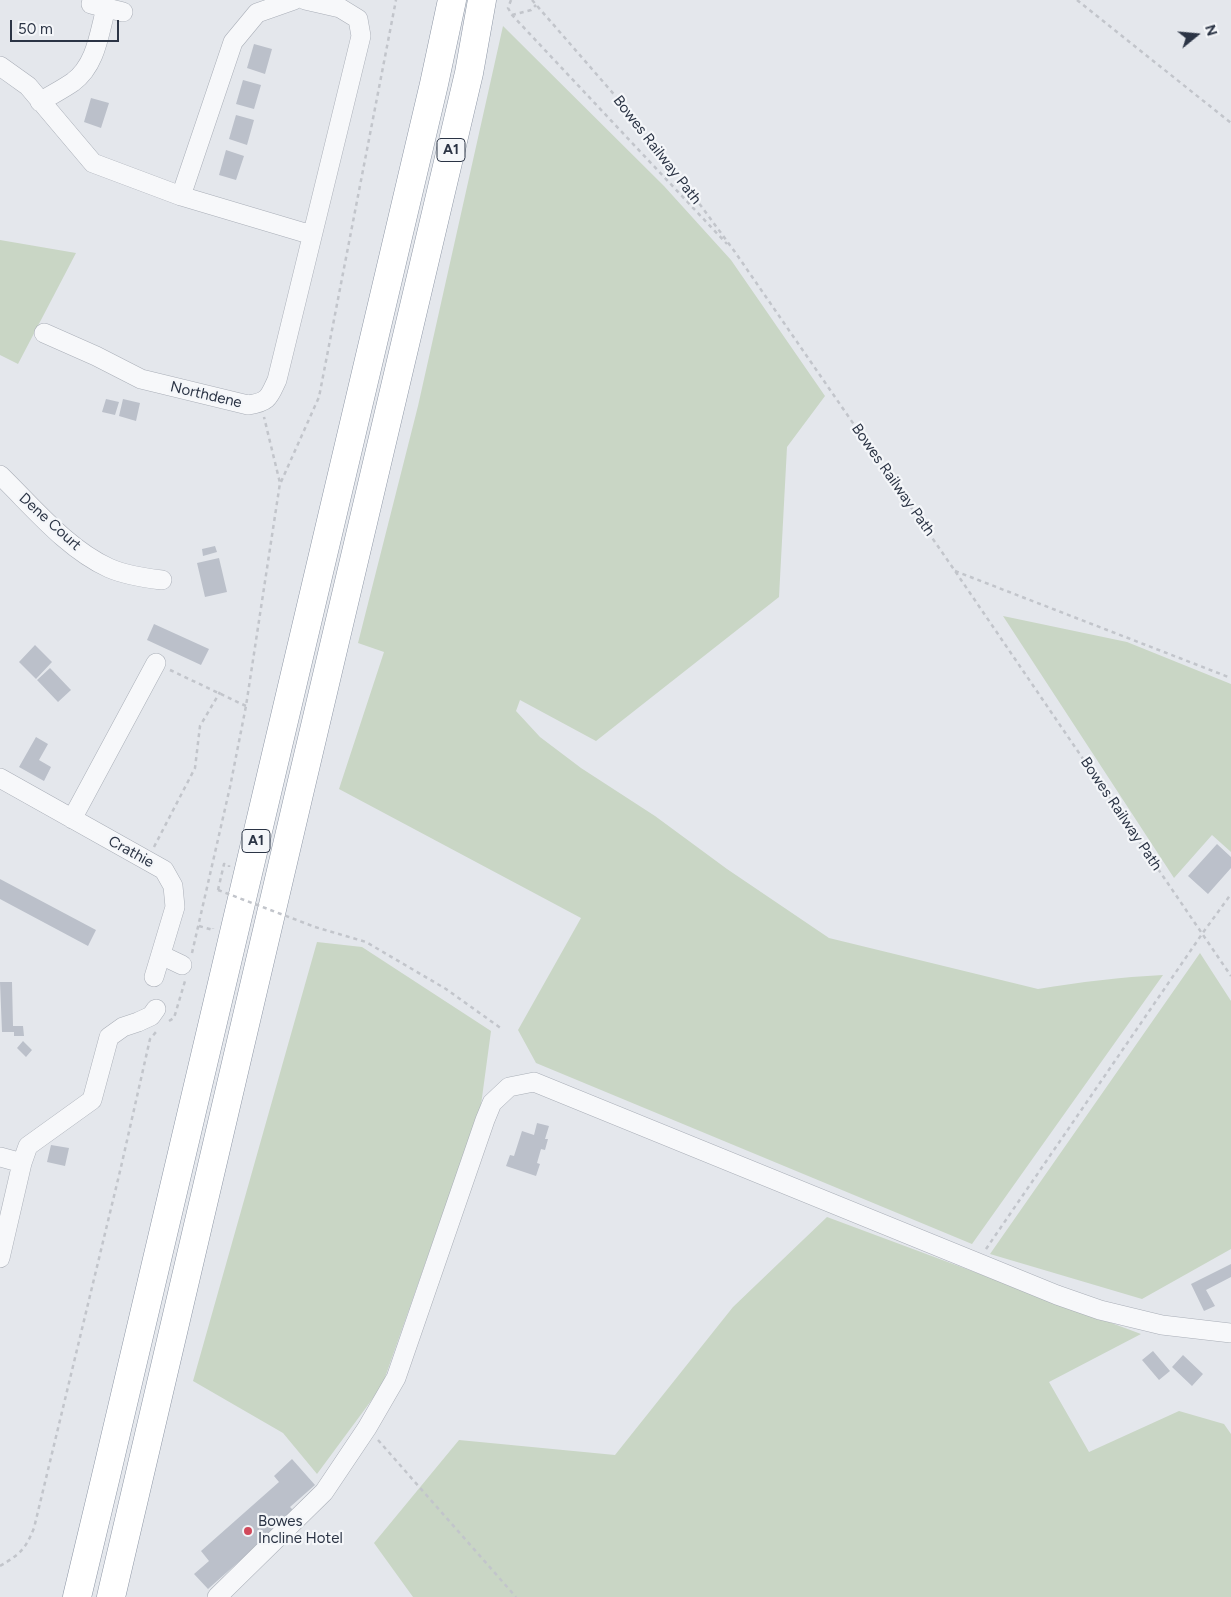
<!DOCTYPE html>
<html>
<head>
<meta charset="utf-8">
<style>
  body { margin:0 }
  #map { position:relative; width:1231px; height:1597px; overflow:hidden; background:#e4e7ec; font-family:Figtree,sans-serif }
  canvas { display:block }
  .north { position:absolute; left:1171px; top:10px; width:50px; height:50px; -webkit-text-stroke:4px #f4f6f9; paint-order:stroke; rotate:73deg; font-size:14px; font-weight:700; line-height:20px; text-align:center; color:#2b3445 }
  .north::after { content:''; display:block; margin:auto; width:18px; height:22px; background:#2b3445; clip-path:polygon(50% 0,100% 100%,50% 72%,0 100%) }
  .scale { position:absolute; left:10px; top:20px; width:109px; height:22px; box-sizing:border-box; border:2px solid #2b3445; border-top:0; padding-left:6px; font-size:15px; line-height:18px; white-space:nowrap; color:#2b3445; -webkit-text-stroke:4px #f4f6f9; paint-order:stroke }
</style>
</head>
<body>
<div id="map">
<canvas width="1231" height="1597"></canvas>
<div class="north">N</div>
<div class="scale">50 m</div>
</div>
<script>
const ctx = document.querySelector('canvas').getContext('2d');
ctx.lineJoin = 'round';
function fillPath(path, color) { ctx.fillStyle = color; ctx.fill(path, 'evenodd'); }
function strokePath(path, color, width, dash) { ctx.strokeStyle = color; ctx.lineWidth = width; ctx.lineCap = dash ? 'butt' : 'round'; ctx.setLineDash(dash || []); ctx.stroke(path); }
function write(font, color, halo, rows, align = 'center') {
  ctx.font = font + ' Figtree,sans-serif'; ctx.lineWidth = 4.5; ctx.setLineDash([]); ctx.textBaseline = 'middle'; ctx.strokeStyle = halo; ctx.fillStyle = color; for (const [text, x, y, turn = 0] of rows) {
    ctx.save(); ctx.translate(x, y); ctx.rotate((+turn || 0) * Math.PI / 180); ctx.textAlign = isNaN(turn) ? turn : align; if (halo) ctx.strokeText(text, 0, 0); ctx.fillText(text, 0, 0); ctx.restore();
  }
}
const green = new Path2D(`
  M503,26L664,186L731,260L825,396L787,447L779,597L596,741L520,700L516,711L540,737L581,768L655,816L727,869L829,938L1038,989C1080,982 1121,977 1163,975L972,1244L536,1063L518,1030L581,918L339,789L384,652L358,643L418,406Z
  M0,240L76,253L18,364L0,355Z
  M1003,616L1127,642L1231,684V852L1212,835L1174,878Z
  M317,942L362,947L491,1031L481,1105L382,1386L317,1474L283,1433L193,1381Z
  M1200,953L1231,1001V1249L1142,1299L990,1254Z
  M827,1217L1141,1334L1049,1382L1089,1452L1179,1411L1224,1424L1231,1434V1597H413L374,1543L459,1440L615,1455L733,1307Z`);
const building = new Path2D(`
  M254,44L272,49L265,74L247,68Z
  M243,80L261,85L254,109L236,104Z
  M91,98L109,103L101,128L84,122Z
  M236,115L254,120L247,145L229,139Z
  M226,150L244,156L236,180L219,175Z
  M106,399L119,402L115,415L102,412Z
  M123,399L140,403L136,421L119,416Z
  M215,546L217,552L203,556L202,549Z
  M219,558L227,592L205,597L197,563Z
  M154,624L209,649L201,665L147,640Z
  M35,645L52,662L36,679L19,662Z
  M50,668L71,690L58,702L37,680Z
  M36,737L48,744L39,760L51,767L44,781L19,767Z
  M1217,844L1231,857V868L1208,894L1188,876Z
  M0,879L96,930L88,946L0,899Z
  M0,982H12L13,1026H23L24,1036H14V1032H2Z
  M23,1041L32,1050L26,1057L17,1048Z
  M537,1123L549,1126L545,1139H548L545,1150L541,1149L537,1163L540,1164L536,1176L506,1166L510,1155L514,1156L522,1131L534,1135Z
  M51,1145L69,1148L65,1166L47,1162Z
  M1231,1264V1277L1206,1290L1215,1306L1204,1311L1191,1284Z
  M1153,1351L1170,1371L1159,1380L1142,1360Z
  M1183,1355L1203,1374L1192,1386L1172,1367Z
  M292,1459L315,1485L290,1507L295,1512L208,1589L194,1574L209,1561L201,1551L279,1482L274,1476Z`);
const path = new Path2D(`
  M511,0L508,8L512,15L727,244
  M532,0L618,99L659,149L735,252L955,571L1231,976
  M1077,0L1231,123
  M512,15L531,10L536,5
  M281,482L319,397L396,0
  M955,571L1231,678
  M170,670L246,706
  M154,847L195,768L200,726L220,692
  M218,890L224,864L229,865V867
  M199,926L213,930V928
  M315,927L366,942L446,989L502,1029
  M192,953L230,787L246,706L280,483L264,417
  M169,1021L174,1018L185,981
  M986,1249L1202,934L1231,894
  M378,1440L516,1597
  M0,1566C20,1554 25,1550 34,1528L121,1167L150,1039L156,1032`);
const minor = new Path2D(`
  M91,4L123,12
  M0,66L28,86L93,163L181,196L312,235
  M40,102C51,95 63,89 73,82C96,65 99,34 106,8
  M181,196L233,42L257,13L294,0
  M44,333L96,356L141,379L248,405C269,402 269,397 277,380L361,36L358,19L340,8L305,0
  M0,475C33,507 67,549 109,568C125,575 145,578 162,580
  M0,778L164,870L173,886L175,907L154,977
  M72,819L156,663
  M161,955L182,965
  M0,1157L22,1163
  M0,1258L22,1163L28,1146L92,1100L109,1037L123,1027L138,1022L151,1016L156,1009
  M217,1597L324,1492L367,1428L396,1378L485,1120L492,1103L509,1087L534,1082L1057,1295L1100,1310L1162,1325L1231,1333`);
const highway = new Path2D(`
  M77,1597C198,1093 315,588 434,84L452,0
  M111,1597L299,794L469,73L482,0`);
const pathBridge = new Path2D(`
  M218,890L315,927`);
const markers = [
  [248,1531,5,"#d1495b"]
];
const shields = [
  [451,150,28],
  [256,841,28]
];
const shieldNames = [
  ["A1",451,150],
  ["A1",256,841]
];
const streetNames = [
  ["Bowes Railway Path",657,150,52],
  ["Northdene",206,395,13],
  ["Bowes Railway Path",893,480,55],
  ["Dene Court",50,522,42],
  ["Bowes Railway Path",1121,814,56],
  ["Crathie",131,852,29]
];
const poiNames = [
  ["Bowes",258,1522],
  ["Incline Hotel",258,1539]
];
fillPath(green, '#c9d6c5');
fillPath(building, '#bbc0ca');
strokePath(minor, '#a9aeb7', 20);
strokePath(highway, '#8b94a3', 29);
strokePath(path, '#c2c5cb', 2.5, [4, 4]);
strokePath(minor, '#f7f8fa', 19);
strokePath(highway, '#fff', 28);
strokePath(pathBridge, '#c2c5cb', 2.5, [4, 4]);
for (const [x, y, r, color] of markers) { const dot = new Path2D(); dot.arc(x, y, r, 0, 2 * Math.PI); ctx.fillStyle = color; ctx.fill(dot); strokePath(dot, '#f4f6f9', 2); }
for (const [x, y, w] of shields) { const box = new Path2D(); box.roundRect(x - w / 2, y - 11.5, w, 23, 4); ctx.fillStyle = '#f4f6f9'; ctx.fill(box); strokePath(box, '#2b3445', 1); }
write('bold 14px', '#2b3445', null, shieldNames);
write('15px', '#2b3445', '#f4f6f9', streetNames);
write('15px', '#2b3445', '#f4f6f9', poiNames, 'left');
</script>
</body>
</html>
